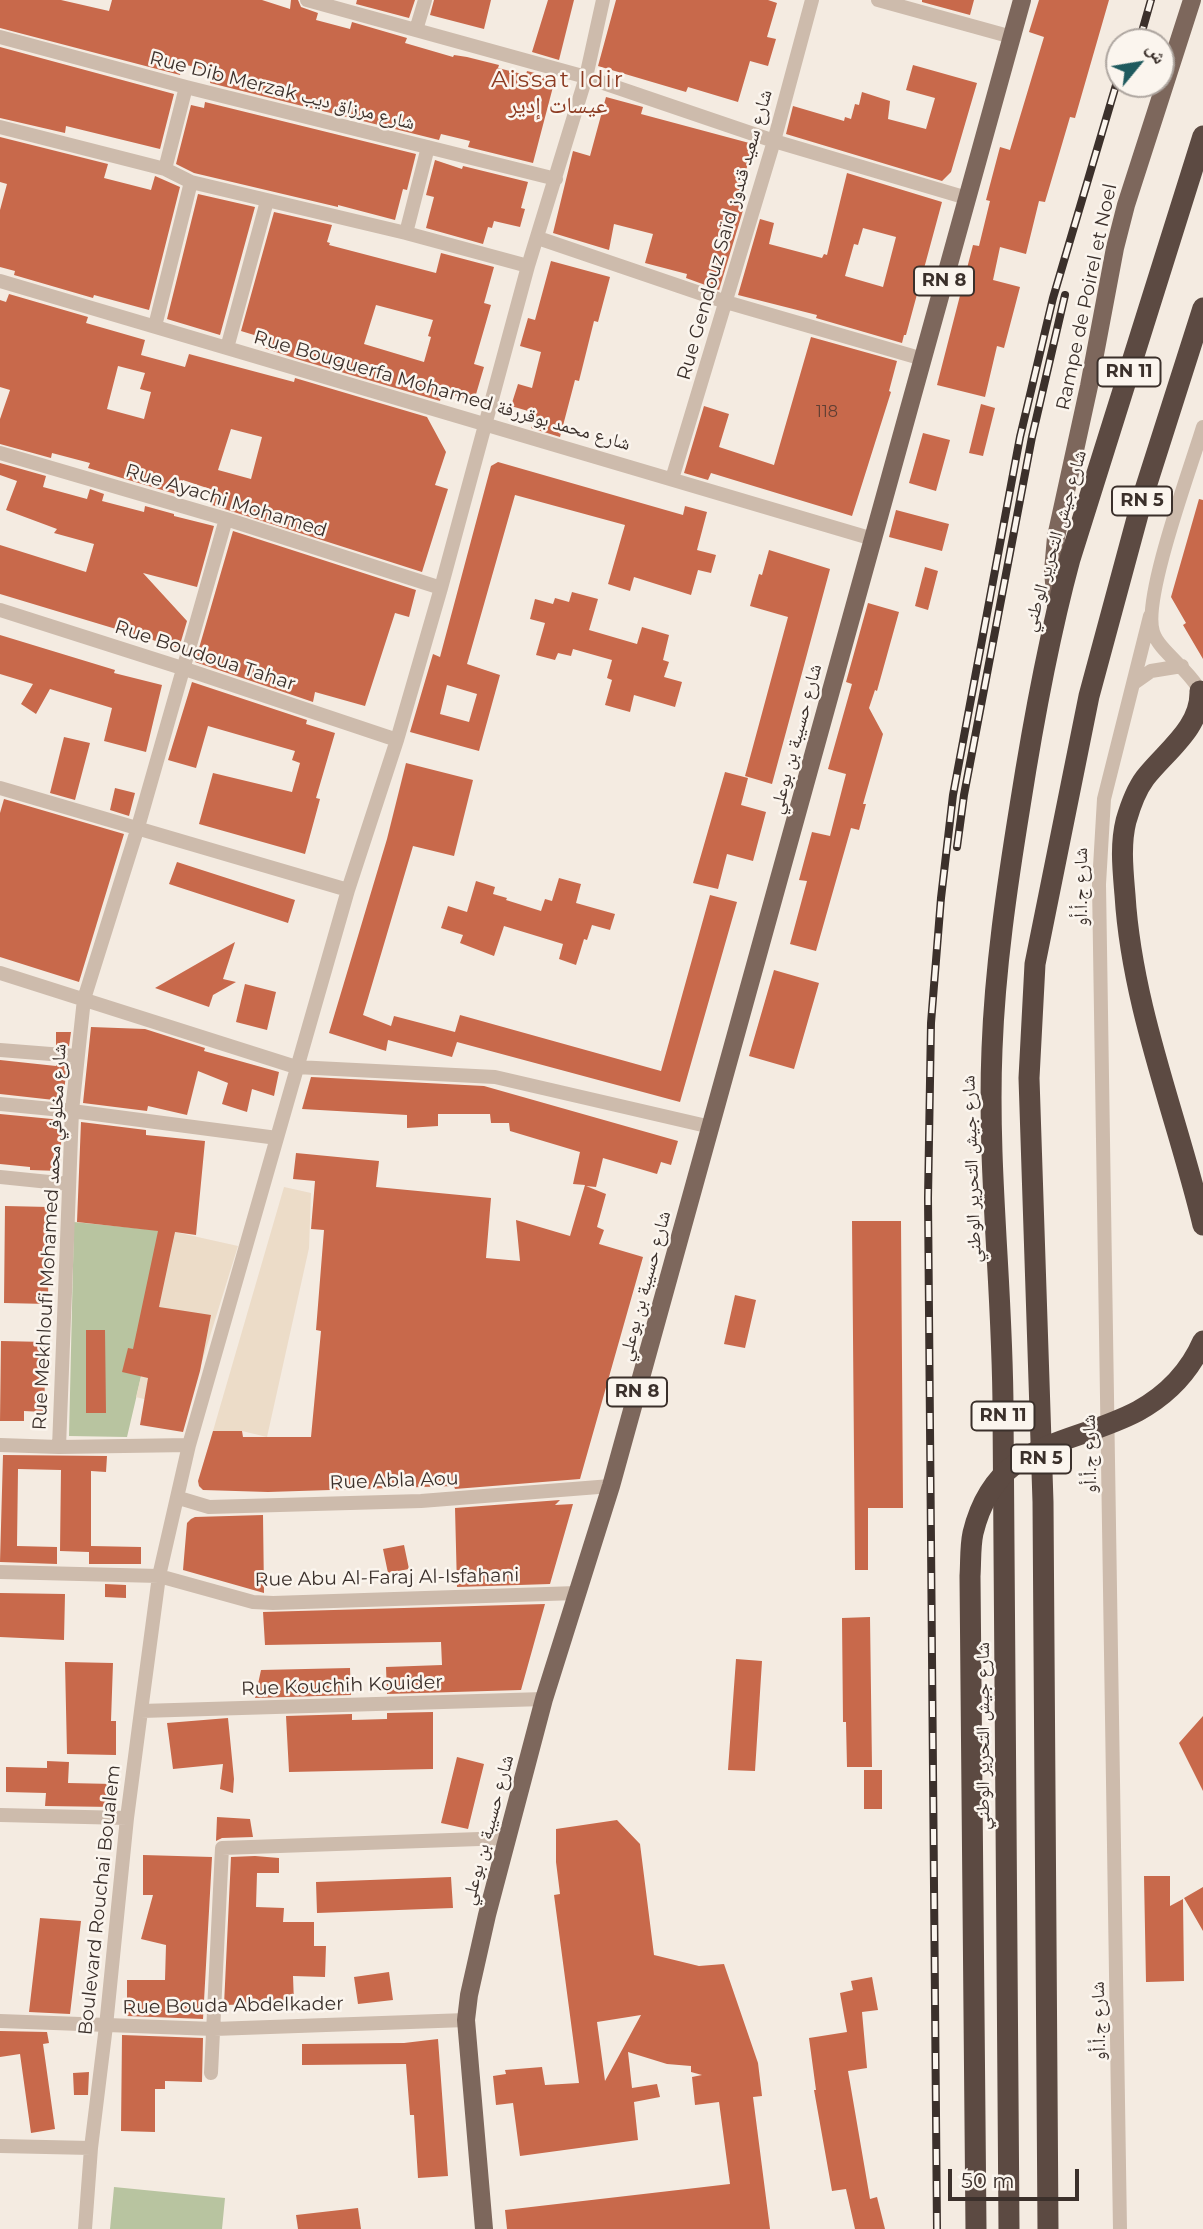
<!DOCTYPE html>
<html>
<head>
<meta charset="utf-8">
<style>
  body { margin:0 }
  #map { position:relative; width:1203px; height:2229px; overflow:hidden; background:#f4ebe1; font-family:Montserrat,"Noto Naskh Arabic",sans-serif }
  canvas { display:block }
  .north { position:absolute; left:1105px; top:28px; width:70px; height:70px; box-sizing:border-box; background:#fbf5ee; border:2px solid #aea6a0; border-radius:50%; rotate:60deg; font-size:19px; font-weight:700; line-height:28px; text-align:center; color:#3b302b }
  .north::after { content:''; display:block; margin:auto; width:24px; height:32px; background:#1f5a5e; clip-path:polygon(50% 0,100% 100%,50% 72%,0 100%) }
  .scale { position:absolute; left:948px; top:2169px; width:131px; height:32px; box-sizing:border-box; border:4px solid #3b302b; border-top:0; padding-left:9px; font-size:21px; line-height:24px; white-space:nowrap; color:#3b302b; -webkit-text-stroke:5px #fbf5ee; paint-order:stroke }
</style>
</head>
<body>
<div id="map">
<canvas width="1203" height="2229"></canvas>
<div class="north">ش</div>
<div class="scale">50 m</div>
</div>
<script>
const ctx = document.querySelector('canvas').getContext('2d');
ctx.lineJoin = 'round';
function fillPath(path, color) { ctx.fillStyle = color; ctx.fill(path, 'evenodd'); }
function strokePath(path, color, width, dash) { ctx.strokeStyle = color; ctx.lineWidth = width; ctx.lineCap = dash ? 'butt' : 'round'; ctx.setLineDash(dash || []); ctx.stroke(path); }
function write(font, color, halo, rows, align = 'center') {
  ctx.font = font + ' Montserrat,"Noto Naskh Arabic",sans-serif'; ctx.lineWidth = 5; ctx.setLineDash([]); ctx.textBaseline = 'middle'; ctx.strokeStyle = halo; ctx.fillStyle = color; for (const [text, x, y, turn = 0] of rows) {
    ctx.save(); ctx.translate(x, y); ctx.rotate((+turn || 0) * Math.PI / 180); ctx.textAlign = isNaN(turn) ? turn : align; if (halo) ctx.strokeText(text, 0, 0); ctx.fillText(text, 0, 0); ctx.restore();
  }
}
const green = new Path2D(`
  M74,1222L175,1232L127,1437L69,1436Z
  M114,2187L225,2198L222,2229H110Z`);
const plaza = new Path2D(`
  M284,1187L311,1193L309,1248L267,1437L242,1431H213Z
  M175,1232L238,1246L187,1410L136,1397Z`);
const building = new Path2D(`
  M0,0H61L109,11L112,0H262L290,9L291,0H298L301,7L318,13L316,20L350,29L352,22L407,38L405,43L453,57L454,55L467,57L499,65L498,68L526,75L527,71L554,78V83L533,163L468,147L470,141L441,134L439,140L210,83L213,72L183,64L180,75L0,28Z
  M357,0H415L409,18L356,4Z
  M434,0H491L484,29L430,15Z
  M548,0H574L559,60L532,52Z
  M616,0H768L777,3L767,37L776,39L768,66L750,61L738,102L688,87L686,92L598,66Z
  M922,0H974L970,15L922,2Z
  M1039,0H1109L1075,118L1070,117L1045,202L1039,201L1026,254L1000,247L993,280L1020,287L1004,348L997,346L985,397L937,385L973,245L979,246L990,201L986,200L1000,147L1010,150L1044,37L1029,32Z
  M0,47L174,94L160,149L66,126L65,133L0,118Z
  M913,65L977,83L951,172L942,181L786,134L793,106L844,121L845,117L851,119L855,104L859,105L862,92L890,101L888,119L926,129L935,98L906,90Z
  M606,97L643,107L641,114L753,144L737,205L744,207L719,290L686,278L687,274L645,263L653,234L614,224L609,250L553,233L573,151L590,156Z
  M205,102L416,154L407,190L403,189L395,220L338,205V207L194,173L176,164L191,105L204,108Z
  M0,137L108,164L104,178L151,190L155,176L180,187L149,310L94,295L93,298L14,275L15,271L0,267V210L7,184L0,182Z
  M435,160L462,169L463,166L528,182L521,208L525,209L520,227L494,221L492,228L488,227L483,244L426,228L434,197L426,195Z
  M847,173L942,202L906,335H904L902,343L816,318L817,315L738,295L760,219L774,223L769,244L822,258L824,254L827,255ZM863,228L896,237L883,287L845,276L854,244L858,245Z
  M198,194L255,207L220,335L167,319Z
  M274,212L332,225L327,242L330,243L329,245L436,273L441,253L494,267L484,303L491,305L474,364L484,367L474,401L443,392L440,401L300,360L261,347L264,338L241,331ZM376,305L433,320L428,336L431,337L424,362L364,344Z
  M551,261L610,277L598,322L594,321L579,381L575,380L560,437L531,428L535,413L511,406L518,384L532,388L541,352L520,346L528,318L535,320Z
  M9,294L88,317L86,323L145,340L141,355L185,367L189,354L294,382L295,378L427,417L446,452L435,485L448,489L422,572L212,505L216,491L183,480L179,495L88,468L90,463L52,453L51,458L0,444V419L10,390L0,387V300L6,302ZM118,366L145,373L140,389L151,392L144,419L107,409ZM231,429L262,437L251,479L218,470Z
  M811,337L897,361L889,391L891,392L852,516L711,473L708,480L684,473L704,406L729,414L719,447L774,465Z
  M981,404L995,408L983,456L969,453Z
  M923,433L950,440L936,491L909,483Z
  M498,462L683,515L685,506L707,512L697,550L716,555L711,573L698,570L691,595L634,577L630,591L608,584L625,525L515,495L467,664L500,675L479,751L410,732L433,654L440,657L491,466ZM447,685L477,694L469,722L440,714Z
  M0,463L46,476L43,487L87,499L90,489L104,494L102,501L144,512L145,506L174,514V516L214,526L197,587L143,573L187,621L179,648L0,594V545L86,572L94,544L54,533L57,529L6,510L17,481L0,475Z
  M1199,499L1203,500V659L1183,625L1186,623L1171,597Z
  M896,510L949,524L942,551L889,537Z
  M233,531L416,590L409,617L395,613L365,706L315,692L313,702L195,662Z
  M769,550L830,569L772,784L745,776L788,617L750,606L759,574L762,575Z
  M925,567L938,571L928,610L915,606Z
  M572,592L598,599L589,630L637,644L642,627L669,635L663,660L669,662L664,677L682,682L675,707L634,695L630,712L605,705L612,680L607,678L612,660L573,649L571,656L558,653L555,660L536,655L545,623L530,619L535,599L553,604L555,598L569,602Z
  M868,603L899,612L877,691L875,690L869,708L883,734L863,804H866L859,830L851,828L816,951L790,944L807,881L799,880L812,832L830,836L846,774L828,769L852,684L846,682Z
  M0,635L115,670L114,673L162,685L146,752L104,741L112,708L50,689L36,714L21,704L33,684L0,674Z
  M192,682L307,720L306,724L335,733L316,798L320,799L305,854L199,824L213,773L292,792L300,763L292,760L295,751L208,726L196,768L168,760Z
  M64,737L90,743L75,800L50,793Z
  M406,763L473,780L454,856L413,846L363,1015L391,1026L394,1016L455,1032L460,1015L661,1071L710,895L737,902L680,1102L457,1042L452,1057L388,1040L386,1051L329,1033L387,839Z
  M725,772L748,778L741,805L766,812L753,861L727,854L718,889L693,883Z
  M115,788L135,793L129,816L110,810Z
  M4,799L124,834L79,982L0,957V813Z
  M177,862L295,900L288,923L169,884Z
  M559,878L581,884L576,903L615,914L610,930L592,925L587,940L584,939L576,965L559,959L563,944L504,926L494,956L460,943L463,935L441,928L448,906L467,912L476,881L495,887L493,894L507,898L506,900L541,911L545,899L552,901Z
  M235,942L223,979L236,982L213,995L209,1007L155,988Z
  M774,970L819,983L794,1069L749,1056Z
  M245,984L276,992L267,1030L236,1022Z
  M91,1027L145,1029L205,1048L204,1051L279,1072L274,1096L252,1089L247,1112L222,1104L228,1083L198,1071L187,1115L148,1106L147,1111L83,1103Z
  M56,1032H71L69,1046L56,1045Z
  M0,1060L56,1066V1064L67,1065L63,1101L0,1094Z
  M311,1077L484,1086L678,1141L671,1165L661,1162L657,1174L603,1158L596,1187L586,1186L606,1194L597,1227L604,1230L599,1244L643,1257L580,1479L455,1489L454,1486L268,1492L203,1490L199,1486L198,1481L213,1431H242L243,1437H311L321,1331L316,1330L324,1230L311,1229L315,1181L293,1179L296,1153L379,1161L376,1187L491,1198L486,1258L520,1261L516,1220L570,1236L585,1185L573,1184L580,1152L510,1131L509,1123H491L490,1114H438V1126L407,1128V1115L302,1109Z
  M0,1114L62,1120L60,1171L30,1170V1167L0,1164Z
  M81,1122L146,1130V1135L205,1141L196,1235L175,1232L159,1307L211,1315L200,1371L183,1432L140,1425L148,1378L122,1372L128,1348L133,1349L158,1231L77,1222Z
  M5,1206L49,1207L48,1304L4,1303Z
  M852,1221H901L903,1508H868V1570H855Z
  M735,1295L756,1300L745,1348L724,1344Z
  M86,1330H105L106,1413H86Z
  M1,1341L46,1342L44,1412L24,1411V1421H0Z
  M3,1455L107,1456L106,1472L91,1471V1546L141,1547V1564H89V1552L60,1551L61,1470L18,1469L17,1546L57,1547V1564L0,1562Z
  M560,1500L555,1505L573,1504L550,1584L457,1587L455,1508Z
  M263,1515L264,1593L183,1570L187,1523L191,1519L195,1517Z
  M404,1545L409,1569L388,1573L383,1549Z
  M105,1584L126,1585V1598L105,1597Z
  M0,1593L65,1594L64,1640L0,1637Z
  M545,1604L521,1690L387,1694L386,1667L442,1665L441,1642L265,1645L263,1612Z
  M870,1617L872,1767H847L846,1722H843L842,1618Z
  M736,1659L762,1661L755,1771L728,1770Z
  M65,1662L113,1663L111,1721H116V1755L67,1754Z
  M350,1668L351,1695L255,1698L261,1670Z
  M433,1712V1769L289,1772L286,1716L352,1714V1720L387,1719V1713Z
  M1203,1716V1791L1179,1743Z
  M228,1718L234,1779L233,1793L220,1789L223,1764L173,1769L167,1723Z
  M457,1757L484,1764L468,1829L441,1823Z
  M47,1761L69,1762L68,1783L113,1784V1807L45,1806L46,1793L6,1792V1767L47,1768Z
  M864,1770H882V1809H864Z
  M217,1817L250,1819L253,1837L222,1838L216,1841Z
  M617,1820L640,1844L654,1955L699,1966L724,1964L758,2063L762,2096L753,2097L770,2229H507L505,2210L730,2184L719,2102L695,2105L692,2077L702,2075L691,2072V2066L667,2064L628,2052L632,2088L657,2084L660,2097L634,2102L638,2140L520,2156L513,2103L496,2105L493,2076L506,2074L505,2070L542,2067L545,2085L579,2083L554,1895L560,1894L556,1862V1829ZM641,2015L622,2050L605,2081L597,2022Z
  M143,1855L212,1857L203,2019L127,2016V1980H165L166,1945L141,1939L153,1895H143Z
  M255,1856L279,1858V1873H257L256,1907L284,1908L283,1922H314V1946H326L325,1977L293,1976L294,2003L224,2005L231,1857Z
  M1144,1876H1170V1906L1183,1899L1184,1981L1146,1982Z
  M451,1877L453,1908L317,1913L316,1882Z
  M1203,1887V1931L1184,1898Z
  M40,1918L81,1921L70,2014L29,2012Z
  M389,1972L393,2000L358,2004L354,1977Z
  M872,1977L878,2010L862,2012L867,2068L848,2071L870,2199L877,2197L885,2229H855L846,2189L832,2191L814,2090H816L809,2038L847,2032L840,1993L853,1990L851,1981Z
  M0,2031L47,2032L49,2043L43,2044L55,2129L31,2133L20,2054L0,2057Z
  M122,2035L203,2038L202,2082L165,2081V2089H155V2132L121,2131Z
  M438,2039L448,2176L418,2178L414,2115H410L406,2064L302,2065V2044L404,2043Z
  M89,2072L88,2095H74L73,2073Z
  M358,2208L361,2229H298L296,2215Z`);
const minor = new Path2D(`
  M307,0L586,77L774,141L967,198
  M878,0L1012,37
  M416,30L425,0
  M0,37L186,87L556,179
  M0,127L165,169L191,182L406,233L528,266
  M165,169L186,87
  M406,233L428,147
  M538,238L726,302L923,359
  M0,281L873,539
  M155,326L191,182
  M227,348L267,201
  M0,453L226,519L441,588
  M672,479L774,141L812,0
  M0,610L182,668L397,740
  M1134,683L1151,671L1182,666
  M1200,691C1189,669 1159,651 1153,632C1142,599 1191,467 1203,427
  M0,788L348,890
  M0,973L296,1067L495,1077L711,1127
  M0,1050L76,1056
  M0,1104L72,1111L277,1138
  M0,1177L69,1184
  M0,1445L59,1447L189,1445
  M59,1447L72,1111L84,999L138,827L226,519
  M179,1498L209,1507L421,1501L611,1486
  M0,1572L159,1576L253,1602L273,1603L577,1593
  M141,1711L544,1699
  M0,1815L127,1818
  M0,2021L214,2029L466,2020
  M211,2073L222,1848L508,1838
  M0,2146L91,2148
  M85,2229L91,2148L106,2026L127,1818L141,1711L159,1576L189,1445L348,890L397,740L441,588L528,266L586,77L603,0
  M1120,2229L1099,884L1104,799L1150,616`);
const primary = new Path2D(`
  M1056,605L1053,571L1056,537L1089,386L1115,248L1126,205L1192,0
  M484,2229L466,2020L469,1995L487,1915L544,1699L611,1486L1022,0`);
const motorway = new Path2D(`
  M1200,691C1201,728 1166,751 1145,778C1136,790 1130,807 1126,821C1120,845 1123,871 1125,895C1132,1008 1177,1116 1203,1225
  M1009,2229C1007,1956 1005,1684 1003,1411C1003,1291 987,1170 992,1049C995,968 1007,886 1020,806C1033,723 1048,640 1070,559L1203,136
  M1048,2229L1043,1502L1029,1078L1035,964L1089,696L1143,496L1203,308`);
const rail = new Path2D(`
  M1139,42L1151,0
  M957,847L964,795L1032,437L1065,295
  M937,2229L928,1198L931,1023L941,898L953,795L1020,437L1053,298L1119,75`);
const motorwayBridge = new Path2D(`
  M976,2229L970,1576C971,1561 970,1547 973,1533C996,1439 1070,1447 1138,1411C1167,1395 1190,1371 1203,1341`);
const numberNames = [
  ["118",827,412]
];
const shields = [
  [944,281,60],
  [1129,372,63],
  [1142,501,60],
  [637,1392,60],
  [1003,1416,63],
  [1041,1459,60]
];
const shieldNames = [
  ["RN 8",944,281],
  ["RN 11",1129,372],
  ["RN 5",1142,501],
  ["RN 8",637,1392],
  ["RN 11",1003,1416],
  ["RN 5",1041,1459]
];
const streetNames = [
  ["Rue Dib Merzak شارع مرزاق ديب",282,91,14],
  ["Rue Gendouz Saïd شارع سعيد قندوز",725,235,-74],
  ["Rampe de Poirel et Noel",1087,297,-78],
  ["Rue Bouguerfa Mohamed شارع محمد بوقررفة",442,391,16],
  ["Rue Ayachi Mohamed",226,501,17],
  ["شارع جيش التحرير الوطني",1055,541,-74],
  ["Rue Boudoua Tahar",205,656,18],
  ["شارع حسيبة بن بوعلي",796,739,-75],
  ["شارع ج.أ.أو",1081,887,-90],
  ["شارع جيش التحرير الوطني",972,1169,-92],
  ["Rue Mekhloufi Mohamed شارع مخلوفي محمد",50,1237,-87],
  ["شارع حسيبة بن بوعلي",645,1286,-75],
  ["شارع ج.أ.أو",1090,1454,-91],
  ["Rue Abla Aou",394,1481,-2],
  ["Rue Abu Al-Faraj Al-Isfahani",387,1578,-1],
  ["Rue Kouchih Kouider",342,1686,-2],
  ["شارع جيش التحرير الوطني",983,1736,-90],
  ["شارع حسيبة بن بوعلي",488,1830,-75],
  ["Boulevard Rouchai Boualem",100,1900,-84],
  ["Rue Bouda Abdelkader",233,2006,-1],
  ["شارع ج.أ.أو",1099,2021,-91]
];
const quarterNames = [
  ["Aissat Idir",558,80],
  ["عيسات إدير",558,106]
];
fillPath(green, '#b8c4a0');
fillPath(plaza, '#ecdcc8');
fillPath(building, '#c8694b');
strokePath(minor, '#cdbbac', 14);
strokePath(primary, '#7d675c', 18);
strokePath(motorway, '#5c4a42', 21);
strokePath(rail, '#3b302b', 8);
strokePath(rail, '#fbf5ee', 5, [16]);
strokePath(motorwayBridge, '#5c4a42', 21);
write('16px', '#5e3e33', null, numberNames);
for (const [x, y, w] of shields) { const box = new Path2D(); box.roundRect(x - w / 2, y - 14.5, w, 29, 5); ctx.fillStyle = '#fbf5ee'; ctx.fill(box); strokePath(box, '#3b302b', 2); }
write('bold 18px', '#3b302b', null, shieldNames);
write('19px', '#3b302b', '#fbf5ee', streetNames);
ctx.letterSpacing = '2px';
write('23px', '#8c3b22', '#fbf5ee', quarterNames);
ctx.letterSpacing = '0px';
</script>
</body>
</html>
